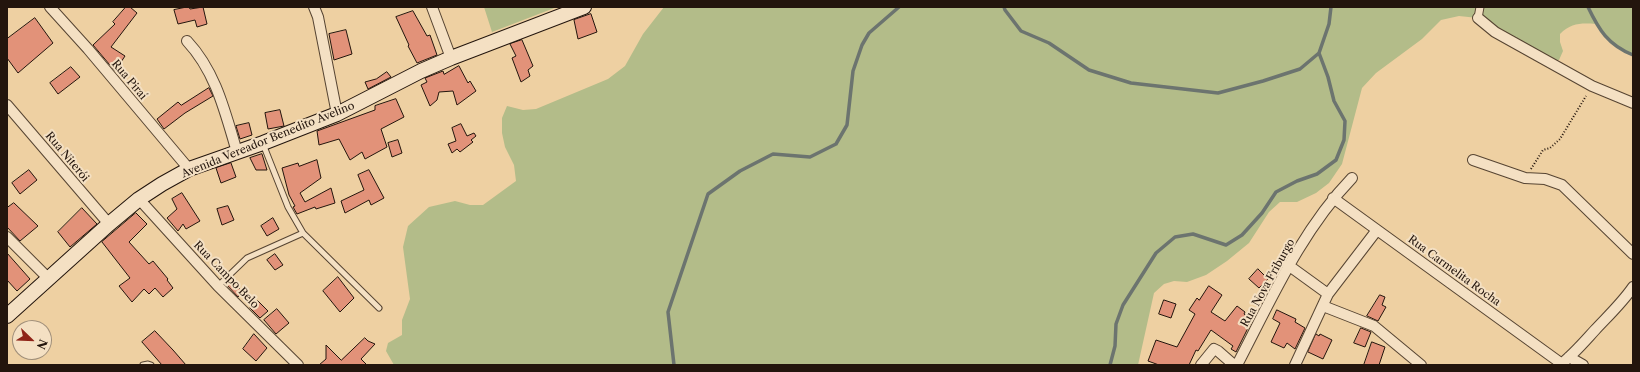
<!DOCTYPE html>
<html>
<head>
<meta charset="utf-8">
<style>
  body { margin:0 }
  #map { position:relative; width:1640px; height:372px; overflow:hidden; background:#eed0a2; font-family:"Libre Caslon Text",serif }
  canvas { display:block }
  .frame { position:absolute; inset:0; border:8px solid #23150d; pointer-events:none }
  .north { position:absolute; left:12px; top:320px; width:40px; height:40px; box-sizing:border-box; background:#f4e0c3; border:1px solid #a08f7a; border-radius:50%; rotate:113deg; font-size:11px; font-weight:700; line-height:16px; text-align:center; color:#23150d }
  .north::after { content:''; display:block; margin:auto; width:14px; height:18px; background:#8f2418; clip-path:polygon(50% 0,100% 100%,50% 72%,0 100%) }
</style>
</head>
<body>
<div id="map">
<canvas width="1640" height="372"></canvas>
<div class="frame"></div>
<div class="north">N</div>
</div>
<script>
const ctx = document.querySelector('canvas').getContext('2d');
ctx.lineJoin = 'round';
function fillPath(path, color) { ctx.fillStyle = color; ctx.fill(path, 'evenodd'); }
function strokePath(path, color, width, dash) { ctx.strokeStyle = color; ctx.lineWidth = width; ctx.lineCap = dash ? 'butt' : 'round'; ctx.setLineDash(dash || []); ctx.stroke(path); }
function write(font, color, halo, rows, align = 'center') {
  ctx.font = font + ' "Libre Caslon Text",serif'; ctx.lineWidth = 4; ctx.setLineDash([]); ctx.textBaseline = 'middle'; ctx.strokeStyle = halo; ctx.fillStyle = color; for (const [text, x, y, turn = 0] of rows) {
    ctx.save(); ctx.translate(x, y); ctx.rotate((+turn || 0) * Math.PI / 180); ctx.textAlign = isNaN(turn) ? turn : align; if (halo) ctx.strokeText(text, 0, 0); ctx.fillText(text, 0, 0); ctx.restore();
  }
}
const green = new Path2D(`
  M484,7H557L492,32Z
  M664,7H1633V55C1615,48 1607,39 1596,24C1581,23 1571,23 1560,34V42L1563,51L1559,60L1548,61L1478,18L1459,16L1441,20L1422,39L1376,73L1362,88L1342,164L1329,183L1316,193L1297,202H1280L1269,212L1249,243L1227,261L1206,275L1187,282L1174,281L1164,284L1154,293L1138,365H394L386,351L388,343L402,335V320L410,299L403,247L408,226L429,207L455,201L470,205H483L516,181L514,165L505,147L502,133V118L507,106L523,110L536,109L608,79L625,66L643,34Z`);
const stream = new Path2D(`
  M1004,7L1005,10L1021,31L1049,43L1089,70L1131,83L1218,93L1263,81L1300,69L1319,53L1329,24L1331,7
  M1588,7C1599,30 1608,45 1633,55
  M674,365L668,312L708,194L740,171L773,154L810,157L836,144L847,125L853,71L862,45L869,33L899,7
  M1110,365L1115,346L1116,324L1123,305L1156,253L1175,237L1193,234L1226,245L1242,235L1262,213L1276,192L1297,181L1317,174L1336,160L1344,140L1345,121L1334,101L1328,77L1319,53`);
const building = new Path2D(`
  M126,7H130L137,13L111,47L125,56L115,71L93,45L115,24L113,22Z
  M187,7H189L190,9L203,7L207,24L197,27L195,20L178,24L174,10Z
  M413,11L427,36L430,35L437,55L417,63L408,46L409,45L396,17Z
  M591,14L597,32L578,39L574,20Z
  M35,18L53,43L18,73L7,58V39Z
  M346,30L352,54L334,60L329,34Z
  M522,40L533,66L528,70L530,76L521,82L512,58L516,56L510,44Z
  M459,66L468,83L470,81L476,91L457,105L453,91L439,92L437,100L430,106L421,85L427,82L425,78L443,71L444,74Z
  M71,67L80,77L58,94L50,83Z
  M387,72L391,77L368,89L365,82L376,79Z
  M209,88L213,96L185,113L164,129L157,119L178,102L181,105Z
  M396,99L404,117L381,129L387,147L365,159L362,152L350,160L339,139L319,145L317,131L375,110V106Z
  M280,110L284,126L268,129L265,113Z
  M249,123L252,135L240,139L236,126Z
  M461,124L467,136L474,133L476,136L471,140L473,142L460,152L457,149L452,153L448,144L456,141L452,128Z
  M398,140L402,153L392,157L388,143Z
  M262,154L267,170H256L250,158Z
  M317,160L321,178L300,193L305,202L331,188L335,203L316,209L315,207L297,214L293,207L295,206L289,195L282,168L298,163L299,166Z
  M231,163L236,177L221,183L216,168Z
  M29,170L37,180L20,194L12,183Z
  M369,170L384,198L371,205L369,200L345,213L341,201L364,190L358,175Z
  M182,193L200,221L186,229L183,224L178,231L167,218L177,209L172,199Z
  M14,203L38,226L20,241L7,227V208Z
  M228,206L234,220L222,225L217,209Z
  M82,208L97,224L70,247L58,232Z
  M136,213L147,224L129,242L149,264L153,261L168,279L167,280L173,288L163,297L155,288L149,294L144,289L132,302L119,286L130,278L102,242Z
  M273,218L279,229L267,236L261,226Z
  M7,253L30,279L17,291L7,280Z
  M275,254L283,265L275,270L267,260Z
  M1258,269L1268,279L1259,288L1249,279Z
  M338,277L354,298L340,312L323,291Z
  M230,280L241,290V293L238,297L226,284Z
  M1209,286L1222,295L1211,312L1225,321L1237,306L1245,312L1244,314L1252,320L1236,352L1231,349L1233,346L1211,330L1198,351L1196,350L1189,365H1159L1148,361L1156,340L1177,347L1195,314L1189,310L1197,298L1199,300Z
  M1380,295L1385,297L1382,305L1386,307L1378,321L1367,316Z
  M1164,300L1176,304L1171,318L1159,314Z
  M258,301L268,311L260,318L250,308Z
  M277,309L289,323L276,334L264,320Z
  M1277,310L1296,319L1295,322L1305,328L1295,349L1287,343L1284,348L1271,342L1280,323L1273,319Z
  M1361,328L1371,332L1365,347L1354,343Z
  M155,331L173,350L186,365H162L142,342Z
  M254,334L267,348L256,361L243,349Z
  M1316,334L1319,336L1320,334L1332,340L1323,359L1308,352Z
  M365,338L368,341L375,344L361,359L367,365H319L326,359V345L341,360Z
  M1372,342L1385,347L1379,365H1364Z`);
const path = new Path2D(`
  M1531,169L1543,150L1550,148L1560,139L1586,96`);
const service = new Path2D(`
  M263,144L288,207L303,233L379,308
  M218,286L247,258L303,233
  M143,365L148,364L151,365`);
const pedestrian = new Path2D(`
  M1478,18L1480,7`);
const minor = new Path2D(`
  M50,7L88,49L189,169
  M314,7L318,17L337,114
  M432,7L451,58
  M1478,18L1495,32L1592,86L1633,103
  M187,41C216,72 225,112 237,152
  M7,105L109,224
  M1473,160L1525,178L1545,179L1562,185L1633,254
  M1333,198L1562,364
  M139,199L218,286L298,365
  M7,237L49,279
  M1288,265L1328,294
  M1323,306L1374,326L1421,365
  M1569,357L1583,365
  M1201,365L1214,349L1218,351L1234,365
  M1237,365C1271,300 1301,231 1352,178
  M1295,365L1328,294L1377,230
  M1560,365C1573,355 1584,342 1595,330C1608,316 1622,303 1633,287`);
const secondary = new Path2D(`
  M7,316L109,224L139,199L162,184L189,169L263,143L337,114L421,71L451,58L584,7`);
const streetNames = [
  ["Rua Piraí",129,80,50],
  ["Avenida Vereador Benedito Avelino",268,140,-22],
  ["Rua Niterói",67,157,50],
  ["Rua Carmelita Rocha",1454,271,36],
  ["Rua Campo Belo",226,275,46],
  ["Rua Nova Friburgo",1268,283,-61]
];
fillPath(green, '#b3bc89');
strokePath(stream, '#6c746f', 3.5);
fillPath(building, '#e29279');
strokePath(building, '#23150d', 1);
strokePath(service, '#564432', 7);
strokePath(pedestrian, '#564432', 9);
strokePath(minor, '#564432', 12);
strokePath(secondary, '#23150d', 16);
strokePath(path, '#23150d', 2, [1, 2]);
strokePath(service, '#f4e0c3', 5);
strokePath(pedestrian, '#f4e0c3', 7);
strokePath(minor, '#f4e0c3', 10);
strokePath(secondary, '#f4e0c3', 14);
write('11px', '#23150d', '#f4e0c3', streetNames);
</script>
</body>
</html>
